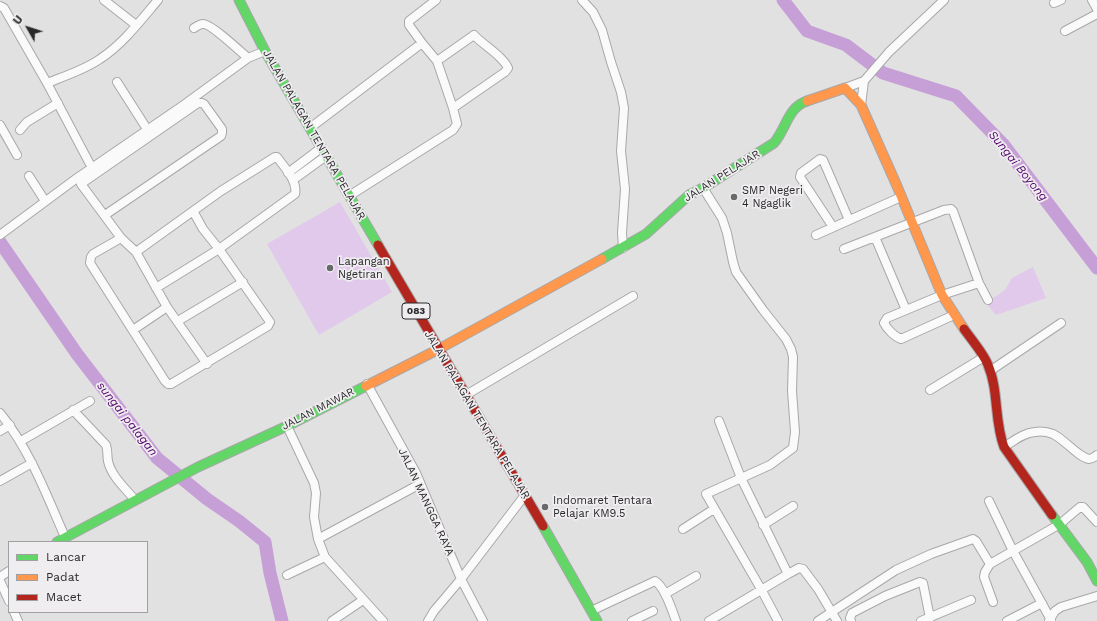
<!DOCTYPE html>
<html>
<head>
<meta charset="utf-8">
<style>
  body { margin:0 }
  #map { position:relative; width:1097px; height:621px; overflow:hidden; background:#e2e1e2; font-family:"Work Sans",sans-serif }
  canvas { display:block }
  .legend { position:absolute; left:8px; top:541px; width:140px; height:72px; box-sizing:border-box; background:#efedf0; border:1px solid #a09fa1; margin:0; padding:5px 7px; list-style:none; font-size:12px; color:#2a292a }
  .legend li { display:flex; align-items:center; gap:8px; height:20px }
  .legend b { width:20px; border:1px solid #a09fa1 }
  .north { position:absolute; left:8px; top:8px; width:40px; height:40px; -webkit-text-stroke:3px #efedf0; paint-order:stroke; rotate:309deg; font-size:11px; font-weight:700; line-height:16px; text-align:center; color:#2a292a }
  .north::after { content:''; display:block; margin:auto; width:14px; height:18px; background:#2a292a; clip-path:polygon(50% 0,100% 100%,50% 72%,0 100%) }
</style>
</head>
<body>
<div id="map">
<canvas width="1097" height="621"></canvas>
<ul class="legend">
<li><b style="height:5px;background:#63d668"></b>Lancar</li>
<li><b style="height:5px;background:#ff974d"></b>Padat</li>
<li><b style="height:5px;background:#b3261e"></b>Macet</li>
</ul>
<div class="north">U</div>
</div>
<script>
const ctx = document.querySelector('canvas').getContext('2d');
ctx.lineJoin = 'round';
function fillPath(path, color) { ctx.fillStyle = color; ctx.fill(path, 'evenodd'); }
function strokePath(path, color, width, dash) { ctx.strokeStyle = color; ctx.lineWidth = width; ctx.lineCap = dash ? 'butt' : 'round'; ctx.setLineDash(dash || []); ctx.stroke(path); }
function write(font, color, halo, rows, align = 'center') {
  ctx.font = font + ' "Work Sans",sans-serif'; ctx.lineWidth = 3.5; ctx.setLineDash([]); ctx.textBaseline = 'middle'; ctx.strokeStyle = halo; ctx.fillStyle = color; for (const [text, x, y, turn = 0] of rows) {
    ctx.save(); ctx.translate(x, y); ctx.rotate((+turn || 0) * Math.PI / 180); ctx.textAlign = isNaN(turn) ? turn : align; if (halo) ctx.strokeText(text, 0, 0); ctx.fillText(text, 0, 0); ctx.restore();
  }
}
const green = new Path2D(`
  M340,202L392,292L319,335L267,244Z
  M1033,267L1046,298L996,315L986,303L1005,290L1012,278Z`);
const river = new Path2D(`
  M783,0L807,31L846,45L883,73L956,96L1003,144L1097,268
  M0,242L77,354L157,458L207,499L239,521L265,542L270,573L282,621`);
const street = new Path2D(`
  M104,0L136,25
  M582,0L593,12L602,30L611,62L621,92L624,108L621,151L625,189L622,233L623,248
  M1092,0L1097,9
  M1054,3L1061,0
  M0,6L4,8L47,83L92,168
  M194,28C197,26 200,24 203,24C210,23 241,52 248,58
  M1065,31L1097,14
  M422,43L409,25V21L436,0
  M437,61L474,35C483,45 503,56 508,68L505,72L453,108
  M117,82L147,129
  M47,83C65,76 84,70 100,59C123,44 141,20 158,0
  M845,88L864,81L889,52L944,0
  M861,105L864,81
  M0,125L17,155
  M310,128L422,43L437,61L453,108L457,124L453,130L349,196
  M20,130L27,122L58,103
  M288,173L321,148
  M29,176L45,201
  M293,180L326,156
  M703,188L722,218L727,233L733,262L736,272L763,310L786,339L791,349L793,357L792,391L795,432L793,448L770,465L706,494L761,589L778,621
  M105,215L221,136L222,133V129L204,104L202,103H198L81,184L121,238L136,252L167,307L207,364
  M833,227L800,177L801,173L820,159L823,160L849,220
  M0,235L77,178L185,104L248,58L265,51
  M816,235L901,197
  M875,237L906,310
  M121,238L93,254L91,257L90,263L165,381L168,384H171L268,326L270,322L219,249L203,229L193,211
  M844,249L944,210L951,209L953,211L979,283L988,300
  M136,252L221,191L275,157H277C284,167 298,181 295,194L219,249L156,288
  M954,315L901,339C895,337 887,329 884,323L887,318L942,295L979,283
  M178,321L243,282
  M133,330L167,307
  M990,371L1061,323
  M367,384L416,473L461,579L483,621
  M930,390L984,357
  M466,395L633,296
  M73,410L106,445C108,451 107,456 108,461C111,476 126,489 135,500
  M0,413C30,450 46,494 65,537
  M719,421L741,478L788,574L799,568L803,569L818,589L837,621
  M287,426L314,483L316,493L314,517L318,539L325,557L383,621
  M0,431L10,425
  M21,441L90,401
  M1004,447C1014,441 1023,433 1035,432C1040,431 1048,432 1053,434C1064,439 1078,457 1089,459C1092,459 1094,457 1097,455
  M0,481L32,463
  M989,501L1013,551L1051,620
  M763,525L793,506
  M683,529L714,509
  M318,539L420,484
  M990,564L985,572L984,577L993,602
  M287,575L325,557
  M0,577L9,571
  M0,581L9,601
  M665,594L696,576
  M591,611L655,581C665,587 672,610 676,621
  M14,612L18,621
  M332,621L363,600
  M428,621L434,611L461,579L525,495
  M632,621L653,611
  M709,621L788,574
  M818,621L896,570L931,554L973,539L976,541L990,564L1060,524L1080,507H1083L1097,522
  M851,621L850,618L852,613L885,596L920,582L923,583L930,618
  M921,621L971,600
  M1007,621L1042,603
  M1049,621L1055,611L1061,607L1097,596`);
const fast = new Path2D(`
  M239,0L265,51L378,245
  M602,259L646,234L689,195L703,188L774,143C786,129 788,107 807,101
  M1052,515L1087,562L1097,581
  M543,526L597,621
  M57,542L198,467L287,426L366,386`);
const slow = new Path2D(`
  M807,101L845,88L861,105L897,186L942,295L964,329
  M366,386L439,349L602,259`);
const jam = new Path2D(`
  M378,245L543,526
  M964,329C971,339 984,354 988,365C999,391 994,421 1004,447L1052,515`);
const markers = [
  [734,197,4,"#6a696a"],
  [330,268,4,"#6a696a"],
  [545,507,4,"#6a696a"]
];
const shields = [
  [416,311,28]
];
const shieldNames = [
  ["083",416,311]
];
const streetNames = [
  ["JALAN PALAGAN TENTARA PELAJAR",314,135,60],
  ["JALAN PELAJAR",722,176,-32],
  ["JALAN MAWAR",318,409,-27],
  ["JALAN PALAGAN TENTARA PELAJAR",477,415,59],
  ["JALAN MANGGA RAYA",426,502,65]
];
const poiNames = [
  ["SMP Negeri",742,191],
  ["4 Ngaglik",742,204],
  ["Lapangan",338,262],
  ["Ngetiran",338,275],
  ["Indomaret Tentara",553,501],
  ["Pelajar KM9.5",553,514]
];
const waterNames = [
  ["Sungai Boyong",1018,166,51],
  ["sungai palagan",127,419,52]
];
fillPath(green, '#e0c9ea');
strokePath(river, '#c79fd7', 13);
strokePath(street, '#a8a7a9', 10);
strokePath(fast, '#a8a7a9', 11);
strokePath(slow, '#a8a7a9', 11);
strokePath(jam, '#a8a7a9', 11);
strokePath(street, '#fbfafb', 8);
strokePath(fast, '#63d668', 9);
strokePath(slow, '#ff974d', 9);
strokePath(jam, '#b3261e', 9);
for (const [x, y, r, color] of markers) { const dot = new Path2D(); dot.arc(x, y, r, 0, 2 * Math.PI); ctx.fillStyle = color; ctx.fill(dot); strokePath(dot, '#efedf0', 1.5); }
for (const [x, y, w] of shields) { const box = new Path2D(); box.roundRect(x - w / 2, y - 8, w, 16, 3); ctx.fillStyle = '#efedf0'; ctx.fill(box); strokePath(box, '#2a292a', 1); }
write('bold 10px', '#2a292a', null, shieldNames);
write('11px', '#2a292a', '#efedf0', streetNames);
write('11px', '#2a292a', '#efedf0', poiNames, 'left');
write('italic 12px', '#510169', '#efedf0', waterNames);
</script>
</body>
</html>
